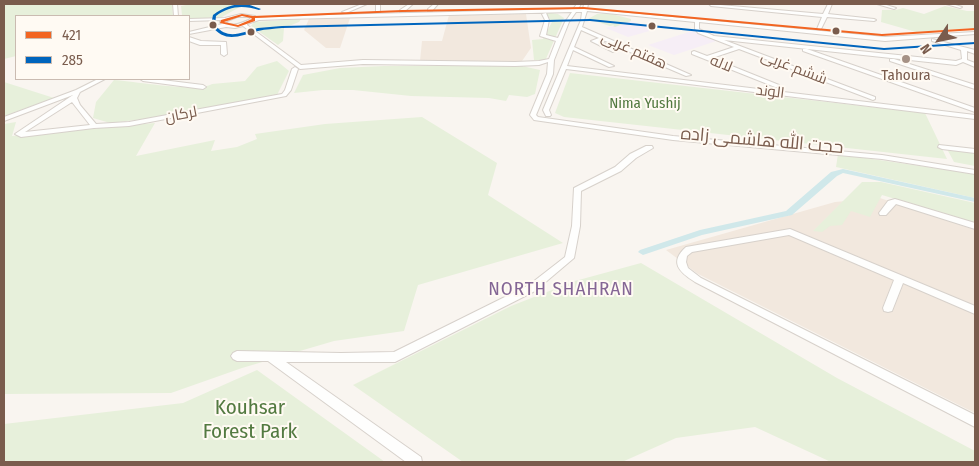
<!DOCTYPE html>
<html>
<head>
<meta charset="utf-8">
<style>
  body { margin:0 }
  #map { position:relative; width:979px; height:466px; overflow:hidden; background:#f9f5f0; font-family:"Fira Sans Condensed",sans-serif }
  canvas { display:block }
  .frame { position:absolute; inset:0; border:5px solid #7a5c4d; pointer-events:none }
  .legend { position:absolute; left:15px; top:15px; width:175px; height:65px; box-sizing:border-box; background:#fffaf3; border:1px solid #cabbb1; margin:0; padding:6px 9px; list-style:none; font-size:15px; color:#7a5c4d }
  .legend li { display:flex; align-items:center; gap:10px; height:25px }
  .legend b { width:25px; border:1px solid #cabbb1 }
  .north { position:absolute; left:914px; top:15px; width:50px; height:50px; -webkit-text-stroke:4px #fffaf3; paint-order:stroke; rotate:236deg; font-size:14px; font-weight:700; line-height:20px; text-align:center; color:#7a5c4d }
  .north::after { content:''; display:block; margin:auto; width:18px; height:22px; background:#7a5c4d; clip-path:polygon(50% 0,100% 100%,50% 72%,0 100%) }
</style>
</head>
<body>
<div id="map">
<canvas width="979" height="466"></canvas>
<div class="frame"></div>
<ul class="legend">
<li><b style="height:6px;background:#f26522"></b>421</li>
<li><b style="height:6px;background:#0065bd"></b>285</li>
</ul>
<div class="north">N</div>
</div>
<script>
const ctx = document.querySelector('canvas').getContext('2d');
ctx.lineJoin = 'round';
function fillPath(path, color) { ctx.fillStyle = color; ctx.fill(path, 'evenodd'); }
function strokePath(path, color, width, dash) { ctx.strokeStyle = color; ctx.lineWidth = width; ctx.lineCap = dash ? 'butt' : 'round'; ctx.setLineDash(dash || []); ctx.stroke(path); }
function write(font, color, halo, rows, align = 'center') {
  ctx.font = font + ' "Fira Sans Condensed",Cairo,sans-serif'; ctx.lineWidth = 4; ctx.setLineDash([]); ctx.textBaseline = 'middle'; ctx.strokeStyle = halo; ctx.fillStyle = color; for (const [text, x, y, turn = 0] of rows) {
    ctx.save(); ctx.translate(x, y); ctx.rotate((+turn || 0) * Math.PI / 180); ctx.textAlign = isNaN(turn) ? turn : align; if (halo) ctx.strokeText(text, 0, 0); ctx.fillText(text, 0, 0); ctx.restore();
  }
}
const residential = new Path2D(`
  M526,14L531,48L522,61H420L422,41H442L449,15Z
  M350,18L340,48H326L304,30L309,19Z
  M880,198L975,230V413L698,274L666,250L835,202Z`);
const education = new Path2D(`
  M631,21L653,30L628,37L606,28Z
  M692,31L716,41L674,55L648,45Z`);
const green = new Path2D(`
  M11,4H172L173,16H16V56L4,59V5Z
  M191,4H245L222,17L189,19V16L182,15L181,6Z
  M945,6L967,11H975V28L916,32L881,22L882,10H896L903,8L924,14Z
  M545,12L558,14L564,18L545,61L534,60L532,40L543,39L552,22Z
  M608,13L631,19V21L615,27L613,26L614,25L610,26L588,19L597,14Z
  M301,19L299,22L284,28L283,41L278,45L251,26L254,22Z
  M277,61L289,71L277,95L144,119L110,123L93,118L96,102L114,80C133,81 199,93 212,84L245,81L257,67Z
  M384,66H522L540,70L535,94L527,97L509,95L506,101L489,98L411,96L353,90H323L294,93L303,75L340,68Z
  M570,73L925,113L947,159L564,117L555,113Z
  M4,82L54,98L4,116Z
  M422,117L497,163L488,195L563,243L418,285L404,331L334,341L242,368L171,393L4,394V124L16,122L12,136L155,123L136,156L215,140L211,151L237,147L257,139L255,134L325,124Z
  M947,149L975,153V166L954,162Z
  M838,154L975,174V198L836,167Z
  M862,182H881L975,203V223L882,195L870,217L851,211L842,225L830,226L822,232L813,231Z
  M641,263L837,378L975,451V462H831L755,427L676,438L622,462H463L353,385L511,306L575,281Z
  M257,370L385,462H4V424L183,403Z`);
const canal = new Path2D(`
  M843,169L975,198V202L843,173L837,176L792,215L702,235L643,255L638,252L640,250L700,230L786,211L831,172Z`);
const minor = new Path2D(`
  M173,4H177L178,16H174Z
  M362,4H367L346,13L342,12Z
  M376,4H380V12L376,11Z
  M409,4H413L404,12H400V10Z
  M434,4H438L432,11H428V9Z
  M577,4H581L578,9H583L584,4H588L587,9L885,37L975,32V34L885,41L699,22V29L714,36L956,61L962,59L961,50L932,41V39L975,50V54L967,51V60L975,63V67L963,62L956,65L724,40L875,97V99L873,100L739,49L712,58L779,85V87H775L692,54V52L694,51L707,56L734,47L698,33L695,29V22L587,11L582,27L691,75L686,76L623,49L613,52L591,41L599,38L581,30L574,47L614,66L609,67L573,50L567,66L975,115V119L566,69L549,110L551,115L550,116H546L543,110L581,20L582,12H576L569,22L554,60L553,74L536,115L538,117L673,136L882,155L975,170V174L882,159L673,140L534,120L530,115L547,74L548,62L539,65L515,66L363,64L300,69L243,26L235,28L226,27L189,34V32L222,24L220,22L221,20L189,21V19L225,18L241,14L255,16L256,18L286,16L573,9ZM572,12L565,22L558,38L546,35L549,20L546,13L542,14L545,20L540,36L556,41L549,59L539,61L515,62L363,60L301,65L247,25V24L259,20L286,19ZM237,17H249L251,19C243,22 234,28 225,22ZM603,40L619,47L614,48L599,41Z
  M709,4L823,14L828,4H832L828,14L874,19L876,20L874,21L827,17L821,29L819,30L817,29L822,17L711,6Z
  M877,4H883L896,8L894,9Z
  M946,4H952L962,7L960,8Z
  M189,37L201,41L226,42L227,54L224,56L221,54V45H200L189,41Z
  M803,49H807L975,108V112L803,51Z
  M890,59H894L975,85V89L890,61Z
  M295,67L298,69L291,90L286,96L129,126L94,128L21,137L15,134L73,95L4,121V117L76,90L98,79H105L80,92L77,98L80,105L96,124L129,122L282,94L285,90L292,69ZM72,102L90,125L25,132Z
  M140,79H154L203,85L206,87L203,89L143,81Z
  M939,145L975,149V153L942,149L938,147Z
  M646,146H652L653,148L636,158L621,171L581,191L580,226L574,258L535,291L395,362H286L421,457L422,462H406L268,361H237L233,359L231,356L233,353L237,351L341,353L394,352L529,285L565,257L572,226L574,188L615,167L630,154Z
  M895,199L975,223V229L896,204L886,215H880L879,213L888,201Z
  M790,229L975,306V314L903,283L892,311L888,312L884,311L883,308L894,280L789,235L692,252L687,256L686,262L688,268L701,278L975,415V427L695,282C679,272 669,262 686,247Z`);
const bus1 = new Path2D(`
  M584,7L882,34L975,28V30L882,36L584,9L402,12L255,18V21L238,27L220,23L221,20L242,14L253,16L402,10ZM242,16L251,18L252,19L238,25L224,22Z`);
const bus2 = new Path2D(`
  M247,4L261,9L259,10C243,5 229,6 216,16L215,25C228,41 242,32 258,28C266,27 274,27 282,26L590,19L884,48L975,42V44L884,50L590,21L282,28C274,29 266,29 258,31C239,36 225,44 211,25L213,15C223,7 234,4 247,4Z`);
const markers = [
  [213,25,4.5,"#7a5c4d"],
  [652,26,4.5,"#7a5c4d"],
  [836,31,4.5,"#7a5c4d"],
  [251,32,4.5,"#7a5c4d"],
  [906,59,5,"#a69286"]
];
const farStreetnames = [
  ["هفتم غربی",634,51,24],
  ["لاله",721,64,22],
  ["ششم غربی",794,68,21],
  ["الوند",770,92,7],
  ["لرکان",181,115,-11]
];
const farPoinames = [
  ["Tahoura",906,76]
];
const farParknames = [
  ["Nima Yushij",645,104]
];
const streetNames = [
  ["حجت الله هاشمی زاده",762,141,5]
];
const neighbourhoodNames = [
  ["NORTH SHAHRAN",561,290]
];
const nearParknames = [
  ["Kouhsar",250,408],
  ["Forest Park",250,432]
];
fillPath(residential, '#f2e8de');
fillPath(education, '#f6eef6');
fillPath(green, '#e7f0db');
fillPath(canal, '#d0e8ea');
strokePath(minor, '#d7d1cb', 2);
fillPath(minor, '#fefefd');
fillPath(bus1, '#f26522');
fillPath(bus2, '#0065bd');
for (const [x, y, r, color] of markers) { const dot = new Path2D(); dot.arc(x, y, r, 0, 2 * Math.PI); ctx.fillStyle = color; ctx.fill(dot); strokePath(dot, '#fffaf3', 2); }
write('15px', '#7a5c4d', '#fffaf3', farStreetnames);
write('15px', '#7a5c4d', '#fffaf3', farPoinames);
write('15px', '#537a41', '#fffaf3', farParknames);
write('18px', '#7a5c4d', '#fffaf3', streetNames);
ctx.letterSpacing = '1px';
write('19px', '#846695', '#fffaf3', neighbourhoodNames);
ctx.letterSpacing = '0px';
write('21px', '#537a41', '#fffaf3', nearParknames);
</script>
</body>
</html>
